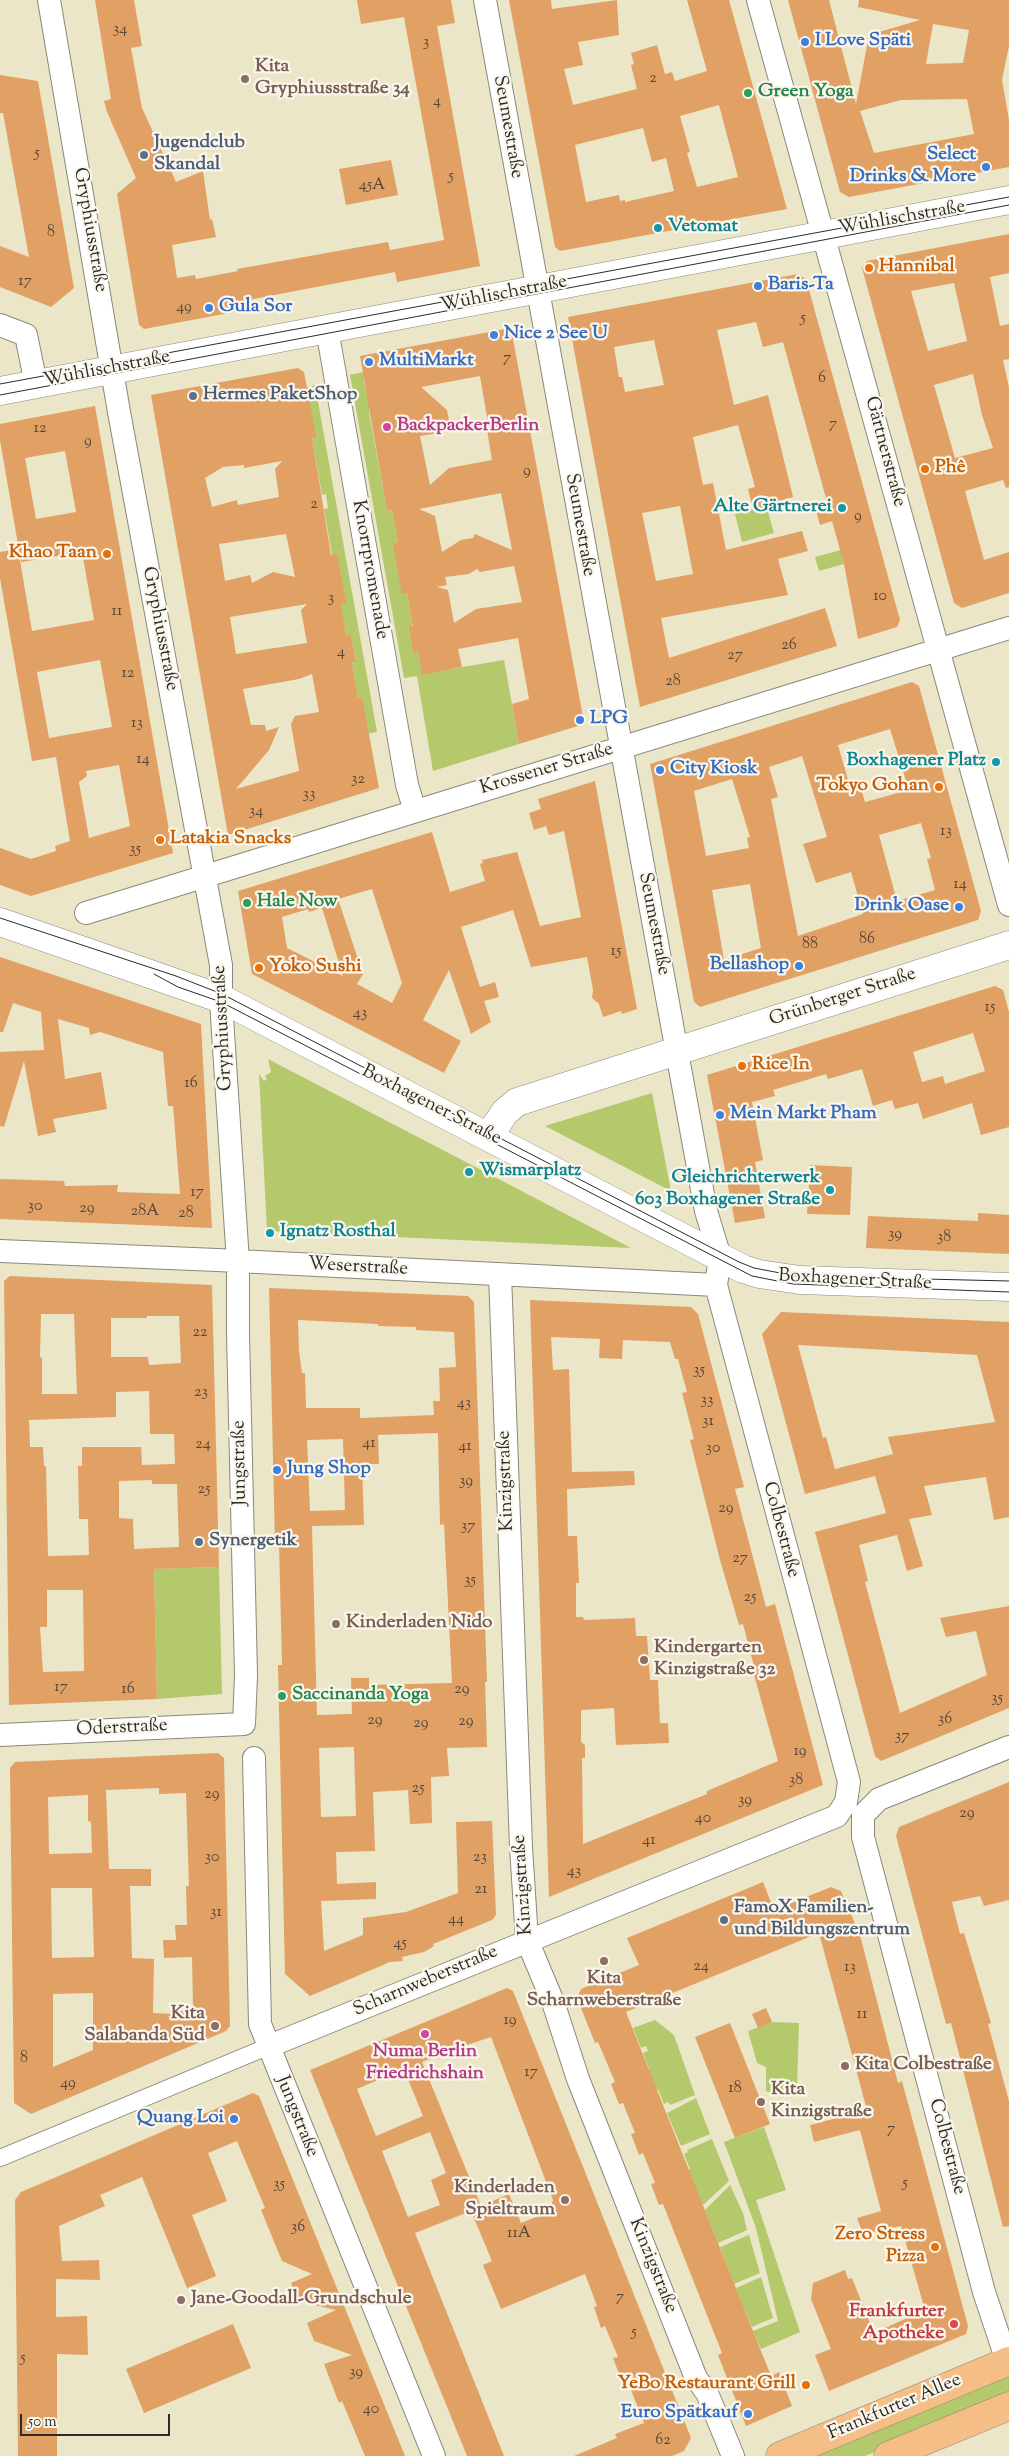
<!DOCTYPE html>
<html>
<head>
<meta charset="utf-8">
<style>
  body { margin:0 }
  #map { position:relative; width:1009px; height:2456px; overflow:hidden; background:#ebe6c8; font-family:"Sorts Mill Goudy",serif }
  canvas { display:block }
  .scale { position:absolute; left:20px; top:2414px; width:150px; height:22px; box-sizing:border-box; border:2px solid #2b2b2b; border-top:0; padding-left:6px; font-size:15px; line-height:18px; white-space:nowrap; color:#2b2b2b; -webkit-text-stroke:4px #fbf7ec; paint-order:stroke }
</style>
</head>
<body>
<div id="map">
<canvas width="1009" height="2456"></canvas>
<div class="scale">50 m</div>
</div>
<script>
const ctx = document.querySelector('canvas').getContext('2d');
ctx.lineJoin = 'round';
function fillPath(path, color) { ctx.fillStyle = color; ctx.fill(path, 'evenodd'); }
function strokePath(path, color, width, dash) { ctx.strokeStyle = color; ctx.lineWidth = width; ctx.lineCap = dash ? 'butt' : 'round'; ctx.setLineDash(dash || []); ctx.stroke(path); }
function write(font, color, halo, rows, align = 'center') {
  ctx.font = font + ' "Sorts Mill Goudy",serif'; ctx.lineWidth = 4.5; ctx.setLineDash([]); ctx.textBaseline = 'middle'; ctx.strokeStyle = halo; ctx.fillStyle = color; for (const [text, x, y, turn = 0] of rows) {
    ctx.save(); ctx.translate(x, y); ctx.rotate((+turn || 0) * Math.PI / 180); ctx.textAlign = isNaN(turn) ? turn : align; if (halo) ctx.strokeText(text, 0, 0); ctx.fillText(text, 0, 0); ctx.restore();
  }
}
const green = new Path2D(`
  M363,372L365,388H370L369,412L387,511L392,510L398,542L393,543L407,593L413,625L408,627L413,652L418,651L422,674L504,660L519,744L433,771L417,676L404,678L350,375Z
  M315,385L377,732L365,734L362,697L358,698L352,662L356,661L351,636H346L324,509L328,508L326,494L322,495L312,437H315L305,388Z
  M766,505L774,533L742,542L735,514Z
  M841,550L844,564L819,571L815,557Z
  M268,1059L631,1248L267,1231L259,1074L264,1081L267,1079L265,1076L271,1072Z
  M652,1093L671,1191L545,1126Z
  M219,1567L222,1694L157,1699L154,1569Z
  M655,2020L674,2035L695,2095L670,2105L668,2102L664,2104L658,2089L654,2090L646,2071L649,2069L643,2053L648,2051L646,2046L641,2048L633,2028Z
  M772,2022L799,2023L797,2087L769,2092L766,2091V2067L757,2063L748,2031Z
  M696,2098L710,2134L681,2146L667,2113Z
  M764,2127L786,2190L756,2200L800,2332L761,2349L753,2331L778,2321L756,2228L724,2142Z
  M712,2139L729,2181L703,2205L686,2171L690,2169L684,2154L688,2152L687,2150Z
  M730,2185L743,2213L747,2230L718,2243L705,2210Z
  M749,2235L760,2273L734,2284L720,2247Z
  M761,2277L773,2318L752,2327L744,2308L737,2299L740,2298L736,2288Z
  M1009,2371V2397L865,2456H807Z`);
const building = new Path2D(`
  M95,0H134L142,46L131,48L142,108L176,182L203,171L210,220L212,219L216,237L172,245L177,278L195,275L196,279L238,271L237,269L388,242L390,250L444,240L404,17L361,24L357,0H451L455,23L437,26L480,266L397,282L395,272L243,301L245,310L144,329L139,325L117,194L136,178L107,112L104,101L111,99Z
  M509,0H551L552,9L617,0L619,35L578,42L583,65L564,69L573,105L637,89L631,65L634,64L631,53L657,45L665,74L672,72L675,81L707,71L687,0H729L787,209L560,251L555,247ZM719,105L738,177L697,187L687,153L690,152L680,116ZM643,128L652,162L666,158L674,191L625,202V200L620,201L619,195L586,202L575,145Z
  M788,0H829L856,104L869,35L920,20L858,7L859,0H1009V46L1002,80L1009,120V167L849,197L840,192ZM933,24L969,30L963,63L926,64ZM967,99L974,134L874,153L860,111L901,100Z
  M0,75L38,81L74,288L51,307L0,287V246L29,257L3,113H0Z
  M391,160L398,195L346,205L339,169Z
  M1009,234V273L990,277L1000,326L1009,324V359L1003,360L1009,388V487L1006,488L1003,480L965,491L984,560L1009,552V593L962,608L954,603L862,268L867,261ZM954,283L967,341L928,351L911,291ZM973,374L982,415L993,448L955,458L934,385Z
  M798,274L806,279L900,620L897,627L858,639L844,564L832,521L820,525L815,506L827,502L783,342L763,347L756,322L717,330L734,405L768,395L793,497L753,509L748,489L755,487L738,425L693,437L703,485L713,483L726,550L802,531L808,551L778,559L788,595L661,618L669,658L825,608L837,646L640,707L568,317ZM654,340L664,385L625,392L622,377H619L614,347ZM680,506L693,574L656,581L642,513Z
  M511,328L583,717L581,725L519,744L512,704L529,699L518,638L458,649L462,667L422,675L418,651L413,653L408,626H413L407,593L402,594L399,579L393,543L398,542L392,510L387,511L360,356ZM480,376L489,429L487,430L492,460L449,468L430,485L420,436L445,432L450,426L447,410L421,387ZM501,493L512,550L475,534L473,538L461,540L442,552L435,516L419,509ZM514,566L522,602L476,609L454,623L448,590L437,587L447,585L445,577L469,574L477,569L480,572Z
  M298,368L304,372L316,437H312L331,555L337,554L346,603L341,604L346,636L351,635L356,662H352L358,698L362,697L379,788L228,835L151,395ZM282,461L275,469L279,497L238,505L237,500L212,507L205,478L223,467L244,465V468ZM286,534L295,577L273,572L252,583L250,575L225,581L219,544ZM307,604L301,610L307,643L236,654L230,617ZM312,674L319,712L295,716L291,724L299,771L236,789L269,750L279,727L266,731L265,725H251L243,689L299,679Z
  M95,406L173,853L31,896L0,885V848L31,859L56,851L55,846L70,841L56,757L32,761L0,578V552L18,549L32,631L94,620L82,552L21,562L0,440V424ZM65,451L76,512L36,519L25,458ZM100,660L112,727L49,738L37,672ZM119,765L130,826L89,838L79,782L87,776L86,771Z
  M912,682L919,686L964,849L981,911L978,920L700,1007L694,1002L650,764ZM890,729L909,790L865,802L860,784L850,787L838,745ZM802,756L827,837L803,844L816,883L851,872L863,914L798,936L771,799L778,797L769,767ZM732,779L750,837L747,838L749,848L706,856L694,791ZM921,823L931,858L927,859L935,890L897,901L879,835ZM750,884L761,948L724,960L712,890Z
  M595,781L637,1009L622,1014L621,1011L603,1017L599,1004L592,998L593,990L587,957L531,967L513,910L461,927L480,987L495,982L499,997L484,1001L491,1022L471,1034L449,970L423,1020L461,1041L444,1073L252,974L238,891L432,832L450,892L485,881L480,864L483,863L482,860L517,852L540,926L581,917L564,831L549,835L546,826L534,830L529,813L541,809L538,799ZM372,889L402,983L392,1003L357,984L363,974L338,899ZM322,908L343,976L287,948L282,917L308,909L309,912Z
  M0,957L201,1024L212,1228L0,1219V1179L64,1181L65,1186L118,1185L117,1192L180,1194L173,1106H168L163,1052L100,1032L90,1035L89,1028L58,1019L65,1079L101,1072L107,1109L53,1119L56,1132L38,1136L24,1061L4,1127L0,1126V1052L44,1050L41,1012L13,1003L3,1032H0Z
  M995,986L1003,990L1009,1012V1127L981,1135L972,1103L923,1119L918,1103L895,1109L892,1100L873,1106L862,1069L828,1079L826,1074L773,1090L775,1096L752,1102L763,1160L755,1162L765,1218L735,1223L707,1075ZM973,1033L985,1071L945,1084L943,1076L922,1082L913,1052Z
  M810,1165L852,1167L850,1215L807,1214Z
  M978,1213L1009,1215V1254L866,1248L868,1216L978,1221Z
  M10,1276L212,1285L219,1567L154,1569L157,1699L9,1705L4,1281ZM41,1314H74L77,1394H42V1358L40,1357ZM147,1316H179L181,1363L149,1365L148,1357H111V1318H147ZM149,1391L150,1434H174L175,1464L142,1465L141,1447H82V1466H78L79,1519H88L89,1555L48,1556L46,1466H44L43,1447H30L29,1420L116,1417V1392ZM152,1480V1484H177L179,1547L134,1549L133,1519L119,1518V1481ZM47,1590H83L84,1671L43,1672L40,1627H47Z
  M269,1288L468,1296L474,1302L487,1682H485L487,1747L447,1748L449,1776L431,1777L432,1823L410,1824L408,1790L373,1792L375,1851L336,1852L337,1884L376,1882V1899L321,1901L324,1951L363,1935V1918L406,1912L458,1893L456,1822L492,1821L496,1915L492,1920L433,1944L434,1946L424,1952L402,1957L403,1961L390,1962L310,1996L285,1974L278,1665H282L279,1543L275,1544ZM298,1320L378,1324V1326L416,1327V1330L454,1332L456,1367L439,1368L440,1401H433L434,1415L360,1418V1408H306L305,1373H302L299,1351ZM438,1433L440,1525L444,1524L452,1683L369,1685V1678H351L352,1714L317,1715L312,1526L364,1525L362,1464H379L378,1435ZM343,1439L345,1510L310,1511L307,1440ZM354,1747L356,1816L321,1817L319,1748Z
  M530,1300L691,1307L698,1314L744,1487L735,1489L766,1607L775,1604L823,1785L549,1897ZM551,1337L600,1339L599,1358L622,1359L623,1340L670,1342L675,1359H678L687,1392L682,1393L694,1439L690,1440L720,1560L739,1625L743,1624L755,1670L753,1671L778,1761L707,1791V1794L583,1844L582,1758H585V1745L581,1742V1710L614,1708L616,1745L669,1743L668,1723H660L658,1680H650L647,1636H636L635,1618L584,1620L583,1617H576V1583H579L577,1536H568L567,1489L635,1485L634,1471L572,1472L569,1369L553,1370Z
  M781,1312L1009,1322V1517L994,1520L986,1477L924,1486L932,1515L909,1519L923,1566L907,1571L897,1535L859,1545L868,1581L865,1582L900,1713L987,1675L976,1631L946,1637L940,1618L1009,1606V1708L881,1761L875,1756L815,1532L886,1513L875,1476L805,1494L762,1334ZM798,1345L977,1355L995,1422L888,1437L893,1454L835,1469L826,1437L823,1438Z
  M218,1753L224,1758L230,2026L226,2031L31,2114L14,2103L10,1768L15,1762ZM159,1788V1794L186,1793L189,1886H186L187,1925H175L176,1940H163L164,1958L192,1957L193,2006L174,2014L153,2013L154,1959L132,1958L130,1886H151V1869H109L106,1790ZM88,1795V1821L91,1822L92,1853L49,1854L48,1797ZM51,1888H92L94,1957L52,1958ZM93,1993V2050L53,2067V1994Z
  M1009,1782V1900L984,1906L980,1896L952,1902L960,1934L964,1933L991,2023L988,2024L1009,2101V2226L1003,2227L951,2023L946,2024L896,1836L899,1827Z
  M763,1882L774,1910L831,1887L841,1891L860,1935L898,2083L902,2081L968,2326L966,2334L829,2391L815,2355L831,2349L811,2299L813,2283L845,2270L848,2279L852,2278L874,2333L925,2310L901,2226L863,2234L857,2218L881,2211L860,2130L814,2142L810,2125L867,2110L819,1933L626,2012L771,2376L779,2372L792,2406L746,2426L718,2355L722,2353L663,2204L659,2205L651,2184L655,2183L643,2153L639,2155L631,2134L635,2133L623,2103L619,2104L611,2084L615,2082L598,2042L595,2043L577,1998L581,1989L639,1965L627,1938Z
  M507,1988L513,1991L691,2438L684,2451L672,2456H574L617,2438L615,2434L644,2423L626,2377L621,2379L613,2358L618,2357L605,2326L601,2328L594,2307L597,2306L585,2274L501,2309L483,2265L492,2261L471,2211L415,2233L504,2456H467L310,2070ZM491,2037L553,2200L549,2212L521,2223L509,2194L481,2206L422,2062L466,2043L467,2045ZM405,2072L423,2116L376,2136L357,2089L392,2074L393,2077ZM430,2132L446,2173L431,2180L440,2205L408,2217L382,2151Z
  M766,2008L772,2022L758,2028L752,2014Z
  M730,2023L770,2124L735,2138L695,2037Z
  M253,2093L259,2096L405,2456H365L342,2401L339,2403L324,2364L352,2355L314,2341L307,2323L336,2310L298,2301L291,2283L312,2274L282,2261L261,2210L265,2208L237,2141L208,2153L227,2201L192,2215L216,2276L187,2288L142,2177L100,2195L105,2206L59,2226L62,2261L99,2260L100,2280L56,2279V2317L87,2316L88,2355L57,2354V2456H18L15,2200L21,2192Z
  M233,2324L251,2368L144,2413L126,2369Z`);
const pedestrian = new Path2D(`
  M0,2158L267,2047`);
const minor = new Path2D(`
  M758,0L1009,905
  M0,325L26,335L36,384
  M327,329L407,785L415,811
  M86,913L1009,628
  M0,1251L217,1260L716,1285
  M500,1274L521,1847L527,1940L553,2002L578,2079L696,2378L707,2393L733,2456
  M0,1735L244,1724L246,1675L238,1334V1262L221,1002V965L119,412L49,0
  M254,1758L260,2024L434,2456
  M267,2047L837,1816L846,1802L849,1782L716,1285L720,1257L706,1211L485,0
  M1007,2361L984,2292L863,1837V1815L879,1799L1009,1747`);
const tertiary = new Path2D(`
  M0,391L1009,200
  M0,922L222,999L743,1269L759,1274L800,1280L1009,1287
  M489,1136L505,1112L517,1102L1009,945`);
const primary = new Path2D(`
  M780,2456L1009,2361
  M888,2456L1009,2406`);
const tram = new Path2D(`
  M0,384L1009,197
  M0,395L1009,205
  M0,918L176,976L222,994L739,1262L754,1268L796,1276L1009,1281
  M154,974L178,987L221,1002L752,1276L793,1284L1009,1292`);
const markers = [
  [805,42,5,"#3f7fe0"],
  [245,79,5,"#8d6e63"],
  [748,93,5,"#2e9e5b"],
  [144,155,5,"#5c6f8a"],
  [986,167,5,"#3f7fe0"],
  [658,228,5,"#0f9aa8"],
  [869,268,5,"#e8710a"],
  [758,286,5,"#3f7fe0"],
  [209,308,5,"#3f7fe0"],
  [494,335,5,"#3f7fe0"],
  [369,362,5,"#3f7fe0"],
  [193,396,5,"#5c6f8a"],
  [387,427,5,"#d1479c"],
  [925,469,5,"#e8710a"],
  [842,508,5,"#0f9aa8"],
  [107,554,5,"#e8710a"],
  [580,720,5,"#3f7fe0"],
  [996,762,5,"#0f9aa8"],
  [660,770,5,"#3f7fe0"],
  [939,787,5,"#e8710a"],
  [160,840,5,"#e8710a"],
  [247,903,5,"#2e9e5b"],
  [959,907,5,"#3f7fe0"],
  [799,966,5,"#3f7fe0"],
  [259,968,5,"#e8710a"],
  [742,1066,5,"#e8710a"],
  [720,1115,5,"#3f7fe0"],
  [469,1172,5,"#0f9aa8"],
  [830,1190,5,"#0f9aa8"],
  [270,1233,5,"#0f9aa8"],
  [277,1470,5,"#3f7fe0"],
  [199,1542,5,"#5c6f8a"],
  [336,1624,5,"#8d6e63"],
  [644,1660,5,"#8d6e63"],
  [282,1696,5,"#2e9e5b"],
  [724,1920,5,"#5c6f8a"],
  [604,1961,5,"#8d6e63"],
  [215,2026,5,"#8d6e63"],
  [425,2034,5,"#d1479c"],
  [845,2066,5,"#8d6e63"],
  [761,2102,5,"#8d6e63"],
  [234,2119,5,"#3f7fe0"],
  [565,2200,5,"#8d6e63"],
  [935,2247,5,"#e8710a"],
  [181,2300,5,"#8d6e63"],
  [954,2324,5,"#e0444e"],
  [806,2385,5,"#e8710a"],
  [748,2414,5,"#3f7fe0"]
];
const numberNames = [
  ["34",120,30],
  ["3",426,43],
  ["2",653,79],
  ["4",437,102],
  ["5",37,154],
  ["5",451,177],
  ["45A",372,186],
  ["8",51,233],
  ["17",25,282],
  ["49",184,308],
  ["5",803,319],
  ["7",507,359],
  ["6",822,379],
  ["7",833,425],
  ["12",40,429],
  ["9",88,442],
  ["9",527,472],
  ["2",314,505],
  ["9",858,517],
  ["10",880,597],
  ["3",331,599],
  ["11",117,612],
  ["26",789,646],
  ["4",341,653],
  ["27",735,656],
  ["12",128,674],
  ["28",673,682],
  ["13",137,724],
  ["14",143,760],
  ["32",358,780],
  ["33",309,795],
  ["34",256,812],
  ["13",946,832],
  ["35",135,850],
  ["14",960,885],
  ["86",867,940],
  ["88",810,945],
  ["15",616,952],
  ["15",990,1008],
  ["43",360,1014],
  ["16",191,1084],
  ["17",197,1193],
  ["30",35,1207],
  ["29",87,1209],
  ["28A",145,1212],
  ["28",186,1214],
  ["39",895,1235],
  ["38",944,1238],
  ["22",200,1333],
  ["35",699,1371],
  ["23",201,1393],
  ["33",707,1401],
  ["43",464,1404],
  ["31",708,1422],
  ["41",369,1444],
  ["24",203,1445],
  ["41",465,1447],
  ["30",713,1449],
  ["39",466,1482],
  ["25",204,1490],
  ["29",726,1509],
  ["37",468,1527],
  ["27",740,1559],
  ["35",470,1581],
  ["25",750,1598],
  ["17",61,1688],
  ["16",128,1690],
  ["29",462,1690],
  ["35",997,1699],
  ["36",945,1720],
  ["29",375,1721],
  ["29",466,1722],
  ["29",421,1724],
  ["37",902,1737],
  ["19",800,1752],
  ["38",796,1781],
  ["25",418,1789],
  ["29",212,1795],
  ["39",745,1801],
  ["29",967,1814],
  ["40",703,1819],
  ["41",649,1841],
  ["30",212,1858],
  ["23",480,1858],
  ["43",574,1872],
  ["21",481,1890],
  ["31",216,1913],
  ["44",456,1920],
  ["45",400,1944],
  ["24",701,1967],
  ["13",850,1968],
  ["11",862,2015],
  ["19",510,2021],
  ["8",24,2059],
  ["17",531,2073],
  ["49",68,2084],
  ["18",735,2089],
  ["7",891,2130],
  ["5",905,2184],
  ["35",279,2185],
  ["36",298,2228],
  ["11A",519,2234],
  ["7",620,2298],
  ["5",634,2333],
  ["5",23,2359],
  ["39",356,2373],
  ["40",371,2410],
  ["62",663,2441]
];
const shopNames = [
  ["I Love Späti",815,42],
  ["Select",976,156,"right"],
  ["Drinks & More",976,178,"right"],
  ["Baris-Ta",768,286],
  ["Gula Sor",219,308],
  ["Nice 2 See U",504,335],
  ["MultiMarkt",379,362],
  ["LPG",590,720],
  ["City Kiosk",670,770],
  ["Drink Oase",949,907,"right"],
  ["Bellashop",789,966,"right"],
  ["Mein Markt Pham",730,1115],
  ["Jung Shop",287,1470],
  ["Quang Loi",224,2119,"right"],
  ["Euro Spätkauf",738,2414,"right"]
];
const educationNames = [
  ["Kita",255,68],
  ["Gryphiussstraße 34",255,90],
  ["Kinderladen Nido",346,1624],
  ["Kindergarten",654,1649],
  ["Kinzigstraße 32",654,1671],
  ["Kita",604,1980,"center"],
  ["Scharnweberstraße",604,2002,"center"],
  ["Kita",205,2015,"right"],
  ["Salabanda Süd",205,2037,"right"],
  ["Kita Colbestraße",855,2066],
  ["Kita",771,2091],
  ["Kinzigstraße",771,2113],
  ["Kinderladen",555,2189,"right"],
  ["Spieltraum",555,2211,"right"],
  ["Jane-Goodall-Grundschule",191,2300]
];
const leisureNames = [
  ["Green Yoga",758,93],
  ["Hale Now",257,903],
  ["Saccinanda Yoga",292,1696]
];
const streetNames = [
  ["Seumestraße",507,127,80],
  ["Wühlischstraße",902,219,-10],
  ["Gryphiusstraße",89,230,80],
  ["Wühlischstraße",504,295,-11],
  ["Wühlischstraße",107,370,-11],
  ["Gärtnerstraße",884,452,75],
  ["Seumestraße",579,525,80],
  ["Knorrpromenade",369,570,80],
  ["Gryphiusstraße",159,629,79],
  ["Krossener Straße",547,770,-17],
  ["Seumestraße",653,924,79],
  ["Grünberger Straße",843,998,-18],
  ["Gryphiusstraße",224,1028,-93],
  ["Boxhagener Straße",431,1106,27],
  ["Weserstraße",358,1268,3],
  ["Boxhagener Straße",855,1281,3],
  ["Jungstraße",241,1463,-91],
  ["Kinzigstraße",507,1481,-92],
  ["Colbestraße",780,1530,75],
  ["Oderstraße",122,1729,-3],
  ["Kinzigstraße",524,1885,-94],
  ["Scharnweberstraße",426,1982,-23],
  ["Jungstraße",296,2117,68],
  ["Colbestraße",946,2147,75],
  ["Kinzigstraße",652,2266,68],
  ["Frankfurter Allee",895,2408,-23]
];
const serviceNames = [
  ["Jugendclub",154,144],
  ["Skandal",154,166],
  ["Hermes PaketShop",203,396],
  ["Synergetik",209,1542],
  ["FamoX Familien-",734,1909],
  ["und Bildungszentrum",734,1931]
];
const cultureNames = [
  ["Vetomat",668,228],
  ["Alte Gärtnerei",832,508,"right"],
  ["Boxhagener Platz",986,762,"right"],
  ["Wismarplatz",479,1172],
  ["Gleichrichterwerk",820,1179,"right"],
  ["603 Boxhagener Straße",820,1201,"right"],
  ["Ignatz Rosthal",280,1233]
];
const foodNames = [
  ["Hannibal",879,268],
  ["Phê",935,469],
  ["Khao Taan",97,554,"right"],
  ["Tokyo Gohan",929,787,"right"],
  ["Latakia Snacks",170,840],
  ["Yoko Sushi",269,968],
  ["Rice In",752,1066],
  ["Zero Stress",925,2236,"right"],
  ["Pizza",925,2258,"right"],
  ["YeBo Restaurant Grill",796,2385,"right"]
];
const hotelNames = [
  ["BackpackerBerlin",397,427],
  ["Numa Berlin",425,2053,"center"],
  ["Friedrichshain",425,2075,"center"]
];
const healthNames = [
  ["Frankfurter",944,2313],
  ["Apotheke",944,2335]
];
fillPath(green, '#b4c86c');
fillPath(building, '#e1a064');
strokePath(pedestrian, '#8b887a', 18);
strokePath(minor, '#8b887a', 24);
strokePath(tertiary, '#8b887a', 29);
strokePath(primary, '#8b887a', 29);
strokePath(pedestrian, '#fff', 16);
strokePath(minor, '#fff', 22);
strokePath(tertiary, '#fff', 28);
strokePath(primary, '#f6be87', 28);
strokePath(tram, '#2b2b2b', 1);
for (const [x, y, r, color] of markers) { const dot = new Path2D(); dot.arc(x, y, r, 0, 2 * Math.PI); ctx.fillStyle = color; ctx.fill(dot); strokePath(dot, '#fbf7ec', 2); }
write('16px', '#584839', null, numberNames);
write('bold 19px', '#366cbe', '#fbf7ec', shopNames, 'left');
write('bold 19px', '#785e54', '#fbf7ec', educationNames, 'left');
write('bold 19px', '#27864d', '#fbf7ec', leisureNames, 'left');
write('19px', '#2b2b2b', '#fbf7ec', streetNames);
write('bold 19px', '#4e5e75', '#fbf7ec', serviceNames, 'left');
write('bold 19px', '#0d838f', '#fbf7ec', cultureNames, 'left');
write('bold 19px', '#c56008', '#fbf7ec', foodNames, 'left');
write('bold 19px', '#b23c85', '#fbf7ec', hotelNames, 'left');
write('bold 19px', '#be3a42', '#fbf7ec', healthNames, 'right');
</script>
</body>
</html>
